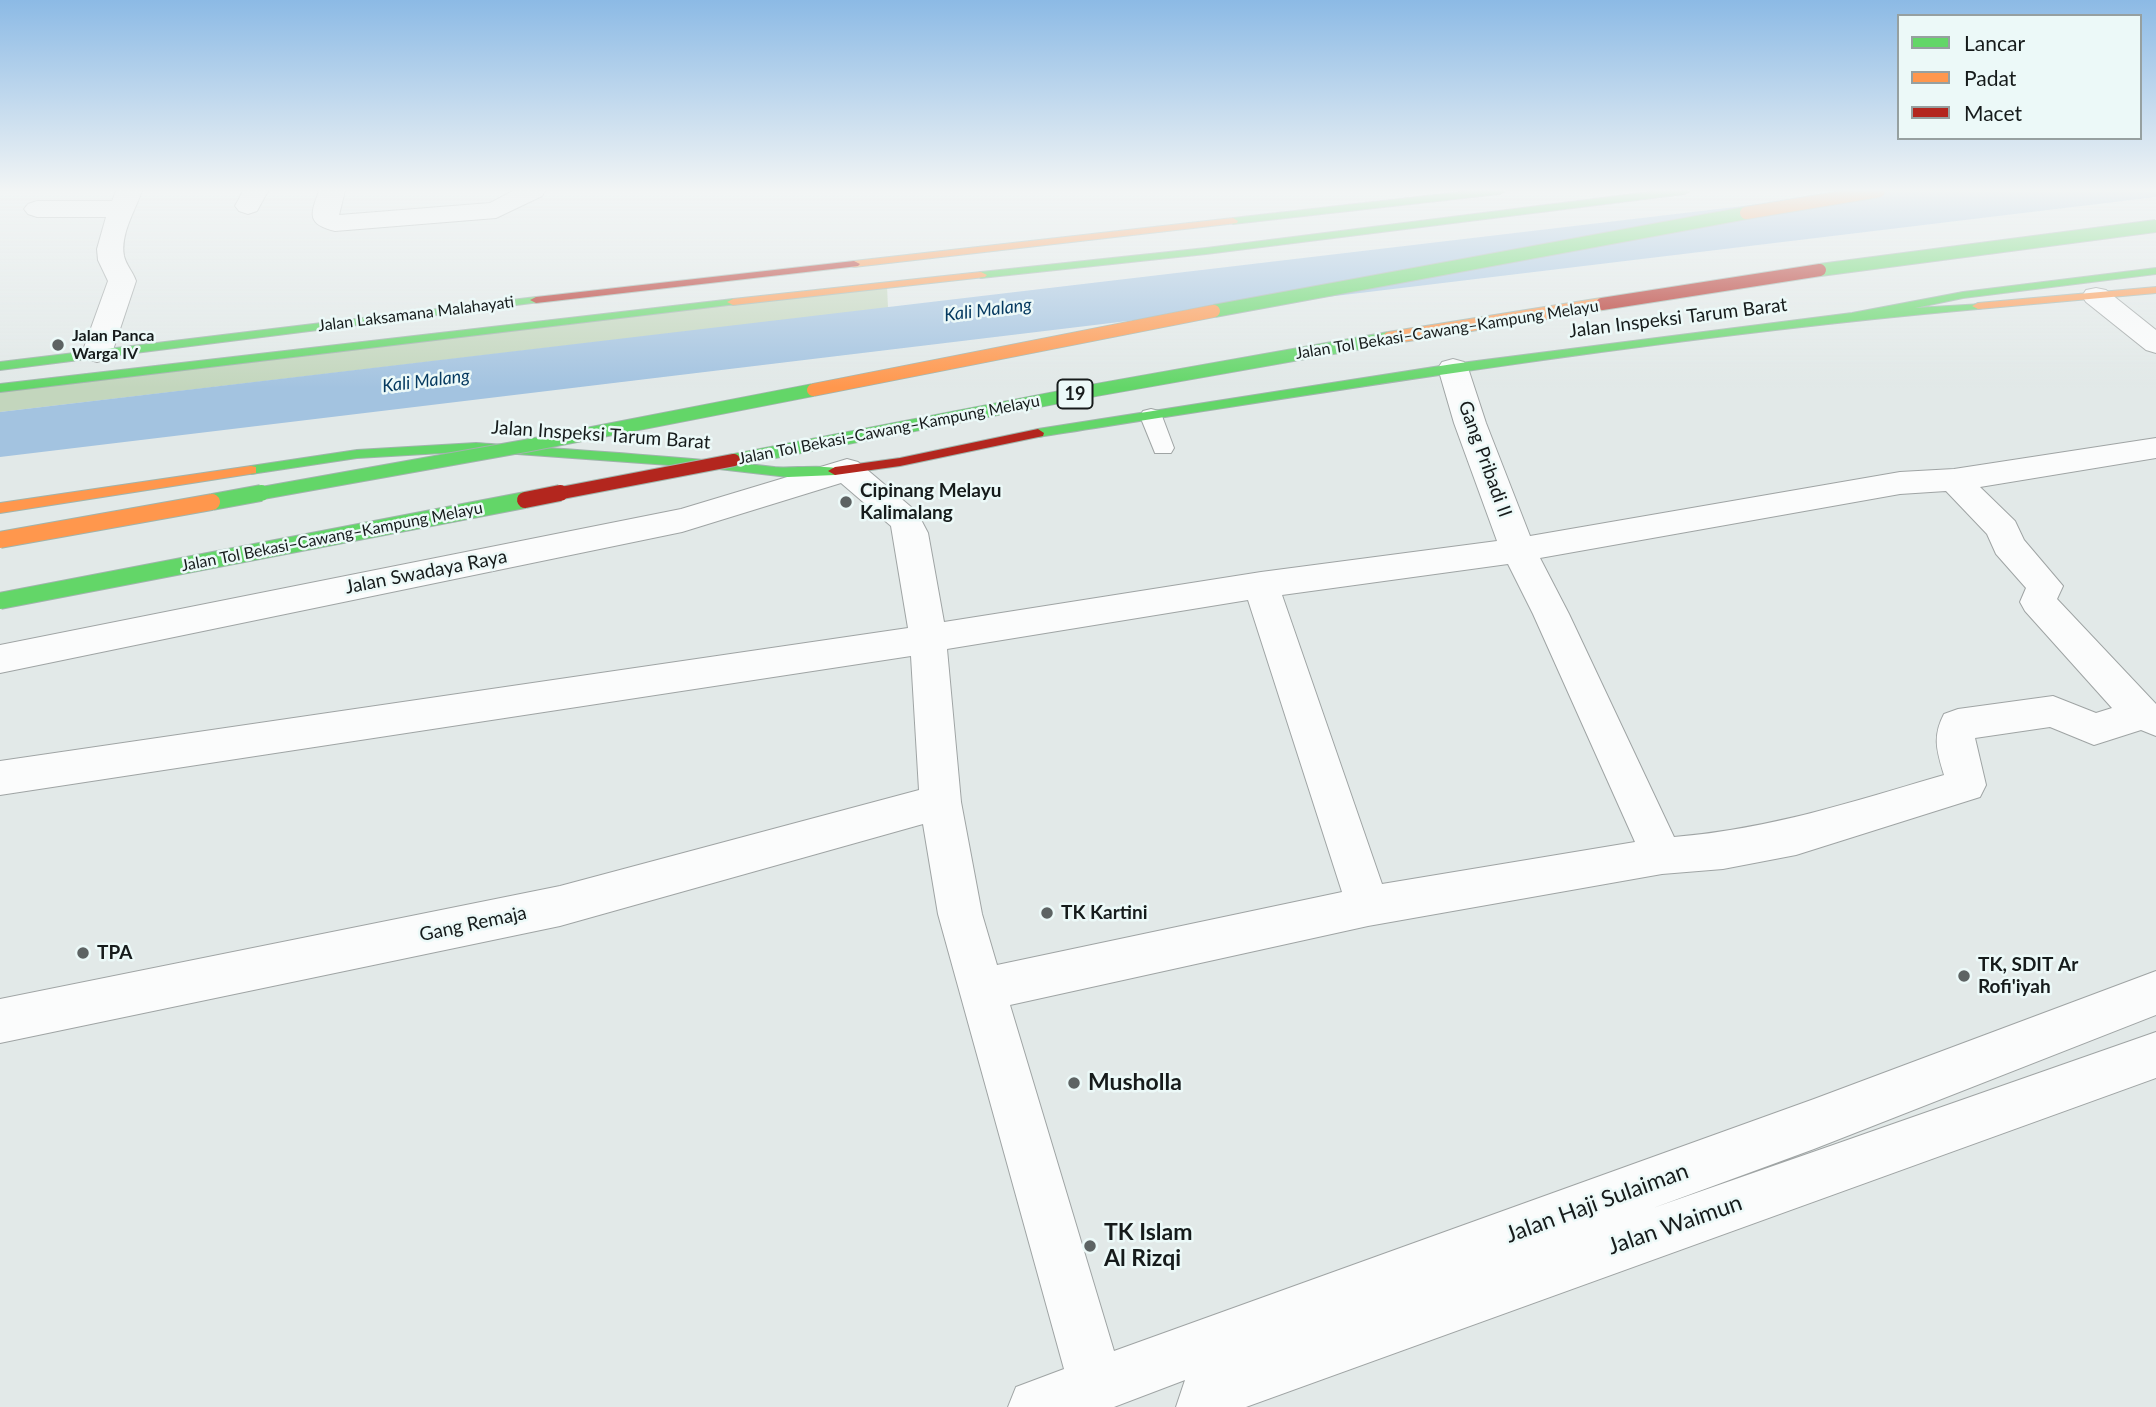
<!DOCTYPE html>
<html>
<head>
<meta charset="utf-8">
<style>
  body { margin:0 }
  #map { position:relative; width:2156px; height:1407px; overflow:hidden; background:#e2e9e8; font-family:Lato,sans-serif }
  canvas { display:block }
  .legend { position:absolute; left:1897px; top:14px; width:245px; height:126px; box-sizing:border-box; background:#ecf9f8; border:2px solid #96a0a0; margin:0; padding:9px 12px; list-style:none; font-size:21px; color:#161b1b }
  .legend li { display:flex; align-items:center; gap:14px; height:35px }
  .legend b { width:35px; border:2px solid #96a0a0 }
</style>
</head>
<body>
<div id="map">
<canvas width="2156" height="1407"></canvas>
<ul class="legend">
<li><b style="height:9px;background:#63d668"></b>Lancar</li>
<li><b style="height:9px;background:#ff974d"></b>Padat</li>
<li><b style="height:9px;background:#b3261e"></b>Macet</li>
</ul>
</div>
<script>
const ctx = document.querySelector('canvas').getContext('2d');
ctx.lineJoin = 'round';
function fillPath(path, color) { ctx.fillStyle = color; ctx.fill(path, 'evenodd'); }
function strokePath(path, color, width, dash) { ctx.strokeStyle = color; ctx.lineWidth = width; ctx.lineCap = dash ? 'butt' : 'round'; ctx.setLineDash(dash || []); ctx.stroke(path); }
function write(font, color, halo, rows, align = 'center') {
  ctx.font = font + ' Lato,sans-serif'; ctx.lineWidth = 5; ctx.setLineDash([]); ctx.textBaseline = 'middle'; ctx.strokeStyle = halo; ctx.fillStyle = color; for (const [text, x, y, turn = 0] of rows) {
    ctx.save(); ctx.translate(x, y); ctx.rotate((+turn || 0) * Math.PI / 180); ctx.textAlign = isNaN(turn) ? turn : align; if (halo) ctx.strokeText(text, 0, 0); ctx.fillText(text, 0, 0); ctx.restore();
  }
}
const green = new Path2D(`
  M887,285L888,308L0,412V386Z`);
const water = new Path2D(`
  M1870,191H2156V197L0,457V412Z`);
const lane = new Path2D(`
  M1151,409L1159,411L1162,416L1174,448L1171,453H1155L1140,416L1143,411Z`);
const street = new Path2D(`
  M116,191H142C135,211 120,234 124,256C126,265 133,272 136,281L112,353L107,359L97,362L87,359L82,353L108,281L98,260L97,249L106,217H37L28,214L24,209L28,204L37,201H112Z
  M243,191H268L257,211L248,214L239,211L235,206Z
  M319,191H345L339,215L490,203L513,191H545L542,196L496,218L335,231C307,224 310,215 319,191Z
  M2096,288L2106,290L2156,330V353L2146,350L2086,302L2082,296L2086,290Z
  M1453,359L1464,362L1468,368L1486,423L1530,536L1900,472L1954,469L2156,438V458L1980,487L2015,521L2024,540L2063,586L2057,599L2156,704V736L2141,730L2094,745L2050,727L1975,738L1986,785L1980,797L1796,855L1723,869L1662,874L1368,926L1010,1005L1114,1351L1814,1099L2156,971V1015L1814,1149L1653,1208L2156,1032V1078L1246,1407H1176L1185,1380L1114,1407H1008L1016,1387L1064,1369L938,914L923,824L560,926L0,1043V999L560,886L919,790L911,656L0,795V761L908,628L891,526L841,483L682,532L0,673V645L681,509L847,459L858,462L917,512L928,533L944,622L1261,572L1497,541L1454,423L1438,368L1442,362ZM1946,491L1987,534L1996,554L2026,588L2020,602L2025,611L2112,708L2096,713L2053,696L1958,709L1944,714C1932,737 1937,751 1944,775C1851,802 1771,829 1674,837L1569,614L1540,558L1900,494ZM1508,564L1533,614L1635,842L1382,884L1282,595ZM1248,600L1342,892L997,965L982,914L961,802L947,649Z`);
const fast = new Path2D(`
  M1469,191H1505L1500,194L1233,224L1228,221L1233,218Z
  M1657,191H1690L1685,194L1206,254L981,278L975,275L981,272L1206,248Z
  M2156,268V274L1963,298L1915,308L1982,304V308L1978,309C1663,337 1350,388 1038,437L1032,433L1038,429L1453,364L1852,313L1963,292Z
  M536,297L542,300L540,302L0,370V362Z
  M733,299L739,302L737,304L0,392V384Z
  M476,443C575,450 675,456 774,467C789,469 833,463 842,471L835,475L788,477L710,468L476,451L357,458L251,474L244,470L251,466L357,450Z`);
const slow = new Path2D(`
  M1233,218L1238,221L1237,223L854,267L848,264L854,261Z
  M981,272L987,275L985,277L733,305L727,302L733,299Z
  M2156,287V293L1978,309L1972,306L1978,303Z
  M251,466L256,467V473L0,513V503Z`);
const jam = new Path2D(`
  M854,261L860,264L858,266L536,303L530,300L536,297Z
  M1038,429L1044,433L1043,436L900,466L835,475L828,471L835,467L900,458Z`);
const fastBridgeFar1 = new Path2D(`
  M1820,270L2156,226
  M1214,311L1746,213
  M734,460L1096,390L1389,338
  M251,495L525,446L813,390`);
const fastBridge = new Path2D(`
  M212,502L261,493
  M0,601L525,500`);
const slowBridgeFar1 = new Path2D(`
  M1746,213L1879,191
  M1389,338L1602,304
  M813,390L1214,311`);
const slowBridge = new Path2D(`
  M0,540L212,502`);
const jamBridgeFar1 = new Path2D(`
  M1602,304L1820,270
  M551,495L734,460`);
const jamBridge = new Path2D(`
  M525,500L560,493`);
const markers = [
  [58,345,7,"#5d6363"],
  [846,502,7,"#5d6363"],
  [1047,913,7,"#5d6363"],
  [83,953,7,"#5d6363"],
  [1964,976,7,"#5d6363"],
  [1074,1083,7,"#5d6363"],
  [1090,1246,7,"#5d6363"]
];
const farStreetnames = [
  ["Jalan Laksamana Malahayati",416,314,-7],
  ["Jalan Tol Bekasi–Cawang–Kampung Melayu",1447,330,-9],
  ["Jalan Tol Bekasi–Cawang–Kampung Melayu",889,430,-11],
  ["Jalan Tol Bekasi–Cawang–Kampung Melayu",332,537,-11]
];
const farPoinames = [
  ["Jalan Panca",72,336],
  ["Warga IV",72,354]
];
const farWaternames = [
  ["Kali Malang",988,310,-7],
  ["Kali Malang",426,381,-7]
];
const shields = [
  [1075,394,35]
];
const shieldNames = [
  ["19",1075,394]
];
const streetNames = [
  ["Jalan Inspeksi Tarum Barat",1678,318,-7],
  ["Jalan Inspeksi Tarum Barat",601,435,4],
  ["Gang Pribadi II",1485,459,70],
  ["Jalan Swadaya Raya",426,572,-11],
  ["Gang Remaja",473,924,-12]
];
const poiNames = [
  ["Cipinang Melayu",860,491],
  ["Kalimalang",860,513],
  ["TK Kartini",1061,913],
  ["TPA",97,953],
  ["TK, SDIT Ar",1978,965],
  ["Rofi'iyah",1978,987]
];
const nearPoinames = [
  ["Musholla",1088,1083],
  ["TK Islam",1104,1233],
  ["Al Rizqi",1104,1259]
];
const nearStreetnames = [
  ["Jalan Haji Sulaiman",1597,1203,-20],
  ["Jalan Waimun",1675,1225,-19]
];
fillPath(green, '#c3d6bd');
fillPath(water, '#a3c3e0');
strokePath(lane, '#9fa4a4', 2);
strokePath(street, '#9fa4a4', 2);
strokePath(fast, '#a0b4ac', 2);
strokePath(slow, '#a0b4ac', 2);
strokePath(jam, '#a0b4ac', 2);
fillPath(lane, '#fbfcfc');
fillPath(street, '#fbfcfc');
fillPath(fast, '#63d668');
fillPath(slow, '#ff974d');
fillPath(jam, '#b3261e');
strokePath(fastBridgeFar1, '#a0b4ac', 14, []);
strokePath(fastBridge, '#a0b4ac', 18, []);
strokePath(slowBridgeFar1, '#a0b4ac', 14, []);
strokePath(slowBridge, '#a0b4ac', 18, []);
strokePath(jamBridgeFar1, '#a0b4ac', 14, []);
strokePath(jamBridge, '#a0b4ac', 18, []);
strokePath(fastBridgeFar1, '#63d668', 12);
strokePath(fastBridge, '#63d668', 16);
strokePath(slowBridgeFar1, '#ff974d', 12);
strokePath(slowBridge, '#ff974d', 16);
strokePath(jamBridgeFar1, '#b3261e', 12);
strokePath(jamBridge, '#b3261e', 16);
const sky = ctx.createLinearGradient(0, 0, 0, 388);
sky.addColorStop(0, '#8cbae5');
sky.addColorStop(0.49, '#f2f5f5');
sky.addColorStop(1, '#f2f5f500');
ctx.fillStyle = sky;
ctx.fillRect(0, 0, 2156, 388);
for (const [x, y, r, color] of markers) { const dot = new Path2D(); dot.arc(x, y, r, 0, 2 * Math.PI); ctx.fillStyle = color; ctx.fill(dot); strokePath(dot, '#ecf9f8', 2.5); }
write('16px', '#161b1b', '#ecf9f8', farStreetnames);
write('bold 16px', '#161b1b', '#ecf9f8', farPoinames, 'left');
write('italic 18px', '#063a60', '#ecf9f8', farWaternames);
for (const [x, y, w] of shields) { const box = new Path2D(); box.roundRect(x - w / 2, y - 14.5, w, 29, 5); ctx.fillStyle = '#ecf9f8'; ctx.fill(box); strokePath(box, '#161b1b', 2); }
write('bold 18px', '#161b1b', null, shieldNames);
write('19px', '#161b1b', '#ecf9f8', streetNames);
write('bold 19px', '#161b1b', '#ecf9f8', poiNames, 'left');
write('bold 23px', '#161b1b', '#ecf9f8', nearPoinames, 'left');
write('23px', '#161b1b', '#ecf9f8', nearStreetnames);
</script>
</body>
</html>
